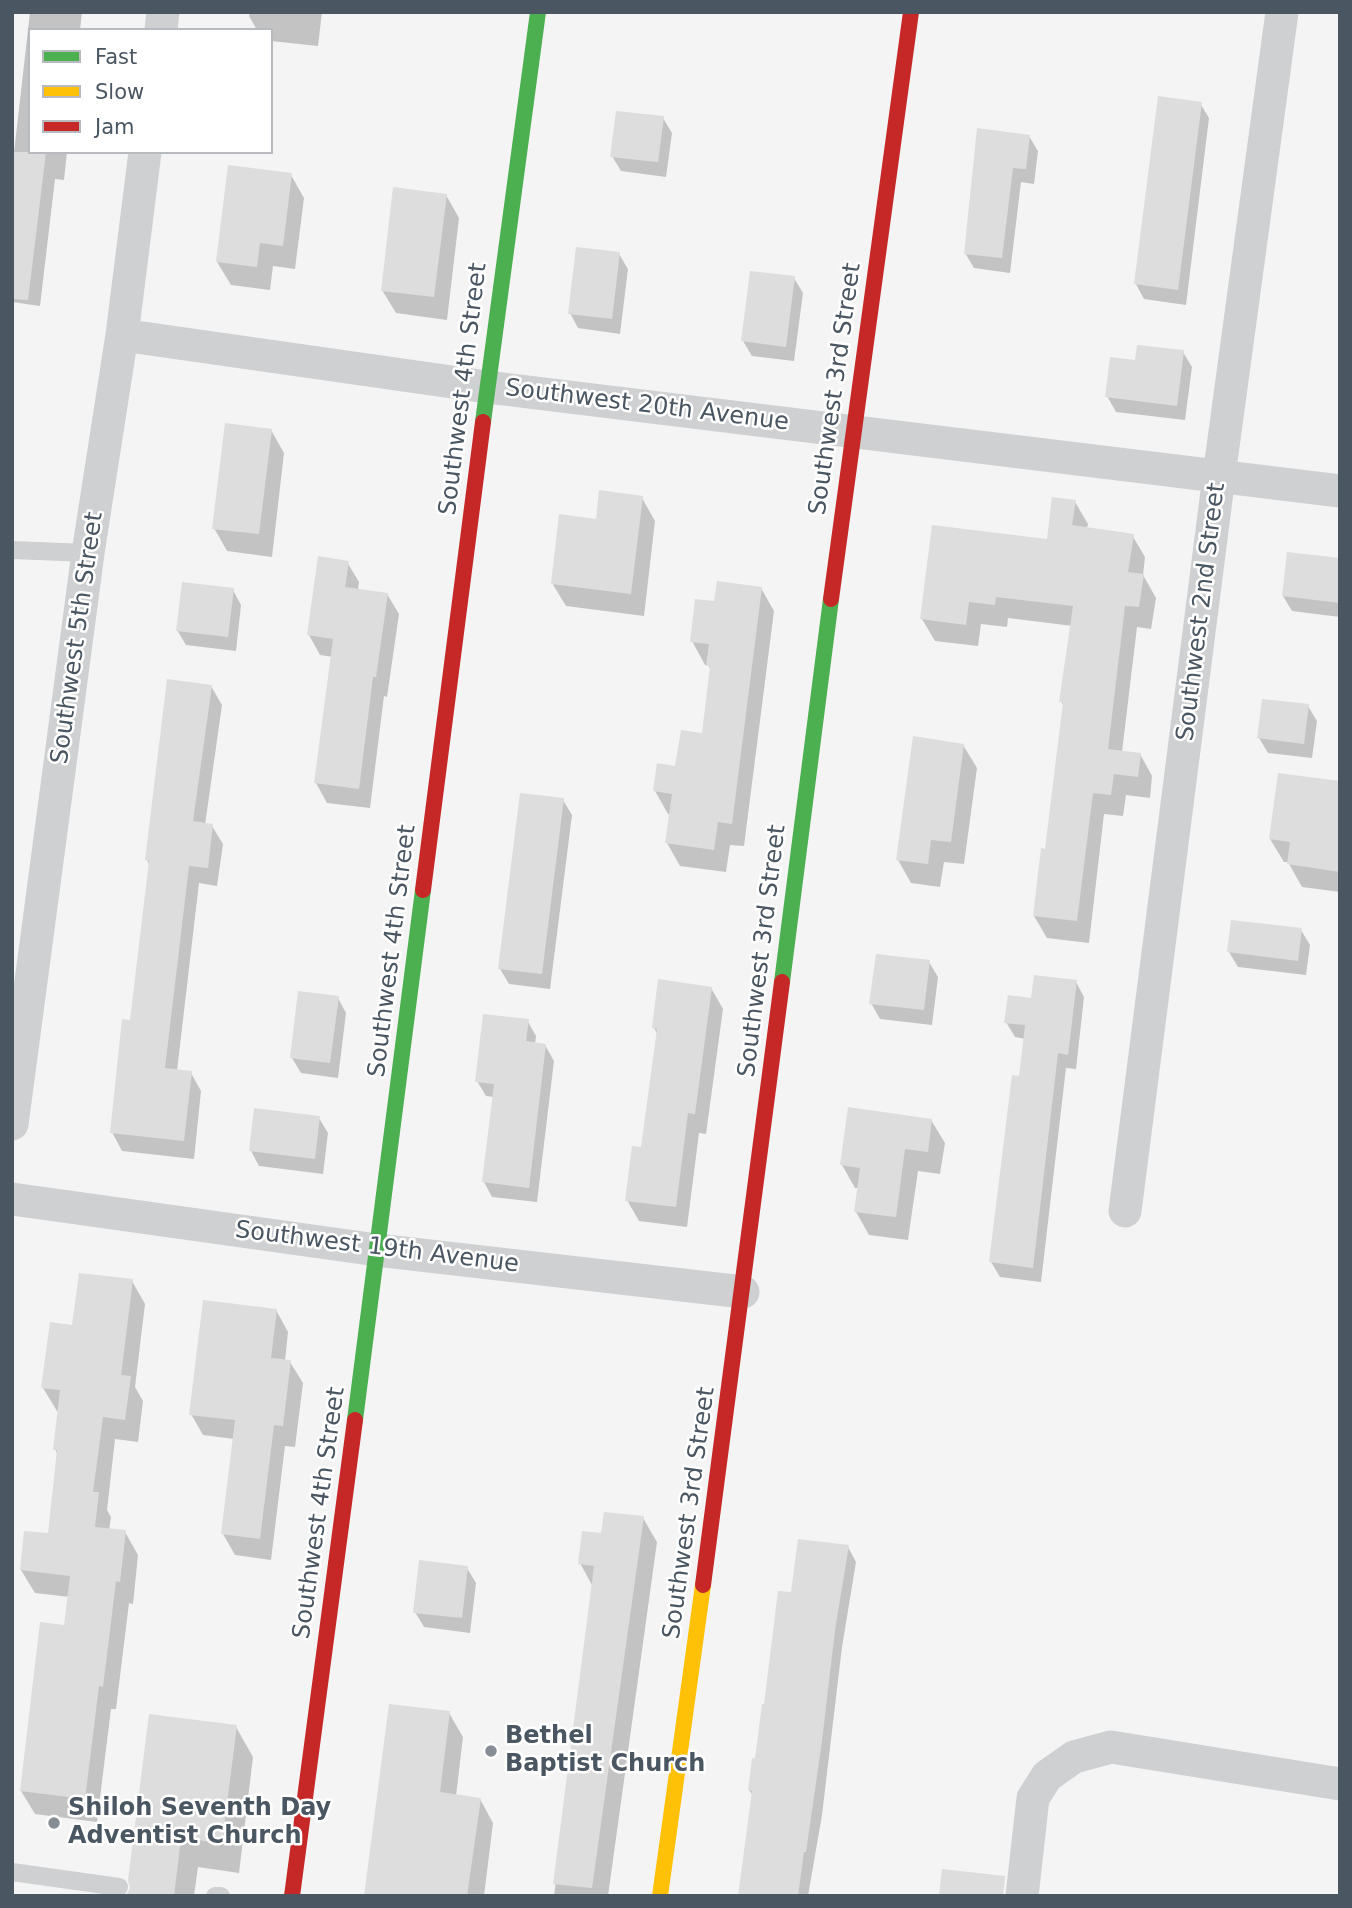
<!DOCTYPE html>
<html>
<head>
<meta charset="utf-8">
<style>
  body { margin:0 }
  #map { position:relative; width:1352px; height:1908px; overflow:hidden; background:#f4f4f4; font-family:"DejaVu Sans",sans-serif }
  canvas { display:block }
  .frame { position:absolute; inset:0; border:14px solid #4a5661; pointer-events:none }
  .legend { position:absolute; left:28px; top:28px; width:245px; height:126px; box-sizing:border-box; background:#fff; border:2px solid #b7bbc0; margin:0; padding:9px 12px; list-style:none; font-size:21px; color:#4a5661 }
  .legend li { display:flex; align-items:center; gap:14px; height:35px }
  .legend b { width:35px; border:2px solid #b7bbc0 }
</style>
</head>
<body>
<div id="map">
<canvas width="1352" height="1908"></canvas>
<div class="frame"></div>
<ul class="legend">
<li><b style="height:9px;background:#4caf50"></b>Fast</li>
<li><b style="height:9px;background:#ffc107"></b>Slow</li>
<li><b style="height:9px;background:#c62828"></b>Jam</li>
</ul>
</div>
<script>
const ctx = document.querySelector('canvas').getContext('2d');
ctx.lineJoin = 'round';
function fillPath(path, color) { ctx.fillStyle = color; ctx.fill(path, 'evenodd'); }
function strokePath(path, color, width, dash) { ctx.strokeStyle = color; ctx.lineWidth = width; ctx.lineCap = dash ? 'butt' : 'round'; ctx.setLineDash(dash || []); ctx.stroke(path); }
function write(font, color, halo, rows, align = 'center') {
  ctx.font = font + ' "DejaVu Sans",sans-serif'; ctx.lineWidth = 5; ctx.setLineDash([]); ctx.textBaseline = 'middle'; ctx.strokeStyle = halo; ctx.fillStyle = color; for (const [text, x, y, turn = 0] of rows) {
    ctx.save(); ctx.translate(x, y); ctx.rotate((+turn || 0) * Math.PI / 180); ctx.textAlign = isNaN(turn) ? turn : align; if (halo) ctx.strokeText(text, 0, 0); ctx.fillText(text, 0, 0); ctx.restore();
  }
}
const shadow = new Path2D(`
  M30,12H82L80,30H30V152H67L64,180L55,179L40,306L12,302V170Z
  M250,12H322L318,46L271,41V30H257L249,16Z
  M1200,103L1209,118L1186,305L1144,299L1136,284Z
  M663,118L672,133L666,177L621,171L612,156Z
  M1029,136L1038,151L1034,184L1021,182L1010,273L974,268L965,253Z
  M291,175L304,198L295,269L273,266L270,290L231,285L217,262Z
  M446,195L459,218L447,320L396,313L382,290Z
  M619,254L628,269L620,334L578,328L570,313Z
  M794,278L803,293L794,361L752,356L743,341Z
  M1183,352L1192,367L1185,420L1116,412L1107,396L1136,362Z
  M271,430L284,453L272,557L227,551L214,528Z
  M642,498L655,521L644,616L566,606L552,583Z
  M1075,502L1088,524L1087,529L1132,535L1145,557L1143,575L1156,598L1151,629L1137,627L1122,752L1140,754L1152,776L1150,798L1126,795L1123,816L1104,814L1089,943L1047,938L1034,916L1046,850L1064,706L1061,701L1073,626L1008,618L1007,627L981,624L978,646L935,641L922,619L1048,541Z
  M1340,560V617L1292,611L1283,596Z
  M347,562L359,582L358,590L387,594L399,614L387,697L384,696L370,808L327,803L316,783L333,657L320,655L309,635Z
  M761,588L774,611L744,846L730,845L726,872L680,866L667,843L671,815L668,814L655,791L703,735L711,670L708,665H705L692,641L716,603Z
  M233,590L241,605L236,651L186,645L177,630Z
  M211,686L222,705L205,825L212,826L223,844L217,886L199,883L177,1071L191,1073L201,1091L194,1159L122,1151L112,1132L131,1022L150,866L147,860Z
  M1308,706L1317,721L1312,758L1268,753L1259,738Z
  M963,745L977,768L964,864L944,862L940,887L911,883L898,860Z
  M1340,783V892L1302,887L1288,862H1284L1270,839Z
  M563,800L572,815L550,989L509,984L500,969Z
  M1301,930L1310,945L1306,975L1238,967L1229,952Z
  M929,962L938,977L932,1025L880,1019L871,1003Z
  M1076,982L1084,997L1076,1069L1066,1068L1041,1282L1000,1277L991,1262L1026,1039L1015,1037L1006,1022L1033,1000Z
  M711,988L723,1009L706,1134L699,1133L687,1227L639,1221L627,1200L643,1149L658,1035L654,1028Z
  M338,998L346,1013L338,1078L301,1073L292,1058Z
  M527,1020L536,1036L535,1044L545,1045L554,1061L537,1202L492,1197L484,1182L494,1097L486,1096L477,1081Z
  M319,1118L328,1133L323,1174L259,1166L251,1151Z
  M931,1120L945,1143L940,1174L918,1171L908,1240L869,1235L856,1212L859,1188H855L842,1165Z
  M132,1281L145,1304L135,1387L143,1401L138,1442L115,1439L107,1510L111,1517L109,1530L125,1532L138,1555L133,1604L129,1603L116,1709H111L97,1822L35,1814L21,1791L66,1627L70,1597L35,1593L21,1570L49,1535L58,1456L55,1449L59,1411H57L43,1388L74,1327Z
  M276,1310L288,1332L285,1361L290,1362L303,1383L295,1447L285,1446L271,1560L235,1555L223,1534L234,1439L203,1435L191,1414Z
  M643,1518L657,1542L608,1896H554L593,1587L580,1563L603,1535Z
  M848,1547L856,1562L842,1647L822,1815L808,1896H740L753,1796L749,1790L765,1706L792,1594Z
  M467,1568L476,1583L470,1633L424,1627L415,1612Z
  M449,1713L463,1737L456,1796L480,1799L493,1823L484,1896H365Z
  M236,1727L253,1757L239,1873L198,1867L194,1896H128Z`);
const building = new Path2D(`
  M1158,96L1202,102L1178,290L1134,284Z
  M616,111L664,116L658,162L610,157Z
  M977,128L1030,135L1026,169L1013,168L1002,258L964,254Z
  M12,152H46L28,300L12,299Z
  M228,165L292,173L283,246L260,243L257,267L216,262Z
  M393,187L447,194L434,297L381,291Z
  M576,247L620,252L612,319L568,314Z
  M750,271L795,276L786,347L741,341Z
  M1137,345L1184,350L1177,406L1105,397L1110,357L1135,360Z
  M225,423L272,429L259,534L212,529Z
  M599,490L643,496L631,594L551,584L559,514L596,519Z
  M1052,497L1076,500L1072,525L1134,534L1128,572L1144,574L1139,607L1125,606L1108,749L1141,753L1138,777L1114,774L1111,795L1093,793L1077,921L1033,916L1041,848L1045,849L1063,702H1059L1073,606L996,597L995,605L969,602L966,625L920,619L932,525L1047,539Z
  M1287,552L1340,558V603L1282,596Z
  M318,556L349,561L345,587L388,593L376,677H373L359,789L314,783L333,639L307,635Z
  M717,581L762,587L732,824L718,822L714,850L665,843L672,794L653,791L657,763L675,766L681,730L702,733L710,666H706L709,644L690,642L695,599L714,601Z
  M182,582L234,588L228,637L176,631Z
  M167,679L212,685L193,821L213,824L208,868L189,866L165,1068L192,1071L184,1141L110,1133L122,1019L130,1020L149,861L145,860Z
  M1262,699L1309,704L1304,744L1257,738Z
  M913,736L964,744L951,842L931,840L928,864L896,860Z
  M1278,773L1340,781V872L1287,864L1290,842L1269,839Z
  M520,793L564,798L542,974L498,969Z
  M1231,920L1302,928L1298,961L1227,952Z
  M876,954L930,960L924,1010L869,1004Z
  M1034,975L1077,980L1068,1055L1058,1053L1033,1268L989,1262L1012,1075L1019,1076L1025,1025L1004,1023L1008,995L1031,998Z
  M658,979L712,987L695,1114L688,1113L676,1207L625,1201L632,1146L641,1147L657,1029L652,1028Z
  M298,991L339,996L330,1063L290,1058Z
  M483,1014L529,1019L526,1041L546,1044L529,1188L482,1182L494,1084L475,1082Z
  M848,1107L932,1119L928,1152L905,1149L896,1217L854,1212L860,1168L840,1165Z
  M254,1108L320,1116L315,1159L249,1151Z
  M79,1273L133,1279L121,1375L131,1376L125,1420L103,1417L93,1492H99L95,1527L126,1530L120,1582L116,1581L103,1687L99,1686L85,1799L20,1791L40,1622L64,1625L70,1576L20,1570L24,1531L48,1533L57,1450H53L60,1390L41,1388L50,1322L72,1325Z
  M203,1300L277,1309L271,1358L291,1360L283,1426L274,1425L260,1539L221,1534L235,1420L189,1415Z
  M604,1512L644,1516L592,1888L553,1884L594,1566L578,1564L582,1531L601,1533Z
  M798,1539L849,1545L835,1630L822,1741L806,1852H804L798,1896H738L752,1791L748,1790L752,1758L755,1759L762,1704H764L778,1591L791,1592Z
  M419,1560L468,1566L462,1618L413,1613Z
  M389,1704L450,1711L440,1792L481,1798L467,1896H364Z
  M149,1714L237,1725L222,1843L181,1838L174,1896H126L130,1888L128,1880Z
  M942,1869L1005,1876L1003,1896H939Z`);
const lane = new Path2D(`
  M12,550L88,553
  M12,1872L119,1887
  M215,1896H221`);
const street = new Path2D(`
  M161,30L163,12
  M122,335L487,387L1340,491
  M12,1124L88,553L122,335L145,152
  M12,1199L377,1250L743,1292
  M1125,1211L1219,476L1282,12
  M1022,1896L1033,1798L1047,1776L1074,1757L1111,1747L1340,1784`);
const fast = new Path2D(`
  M483,422L538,12
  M782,982L831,599
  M355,1420L423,890`);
const slow = new Path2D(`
  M660,1896L703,1585`);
const jam = new Path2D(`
  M831,599L911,12
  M423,890L483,422
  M703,1585L782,982
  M292,1896L355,1420`);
const markers = [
  [491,1751,7,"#868d94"],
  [54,1823,7,"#868d94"]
];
const streetNames = [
  ["Southwest 4th Street",464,389,-83],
  ["Southwest 3rd Street",836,389,-82],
  ["Southwest 20th Avenue",647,406,7],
  ["Southwest 2nd Street",1202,612,-83],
  ["Southwest 5th Street",78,638,-82],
  ["Southwest 4th Street",393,951,-83],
  ["Southwest 3rd Street",763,951,-83],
  ["Southwest 19th Avenue",377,1248,7],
  ["Southwest 4th Street",320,1513,-82],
  ["Southwest 3rd Street",690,1513,-82]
];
const poiNames = [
  ["Bethel",505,1737],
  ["Baptist Church",505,1765],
  ["Shiloh Seventh Day",68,1809],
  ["Adventist Church",68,1837]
];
fillPath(shadow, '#0003');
fillPath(building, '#ddddde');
strokePath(lane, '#ced0d2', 18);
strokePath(street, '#ced0d2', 33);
strokePath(fast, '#4caf50', 16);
strokePath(slow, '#ffc107', 16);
strokePath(jam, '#c62828', 16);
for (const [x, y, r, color] of markers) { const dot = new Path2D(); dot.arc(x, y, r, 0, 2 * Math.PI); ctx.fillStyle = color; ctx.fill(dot); strokePath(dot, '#fff', 2.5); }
write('24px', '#4a5661', '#fff', streetNames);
write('bold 24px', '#4a5661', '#fff', poiNames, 'left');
</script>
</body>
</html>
